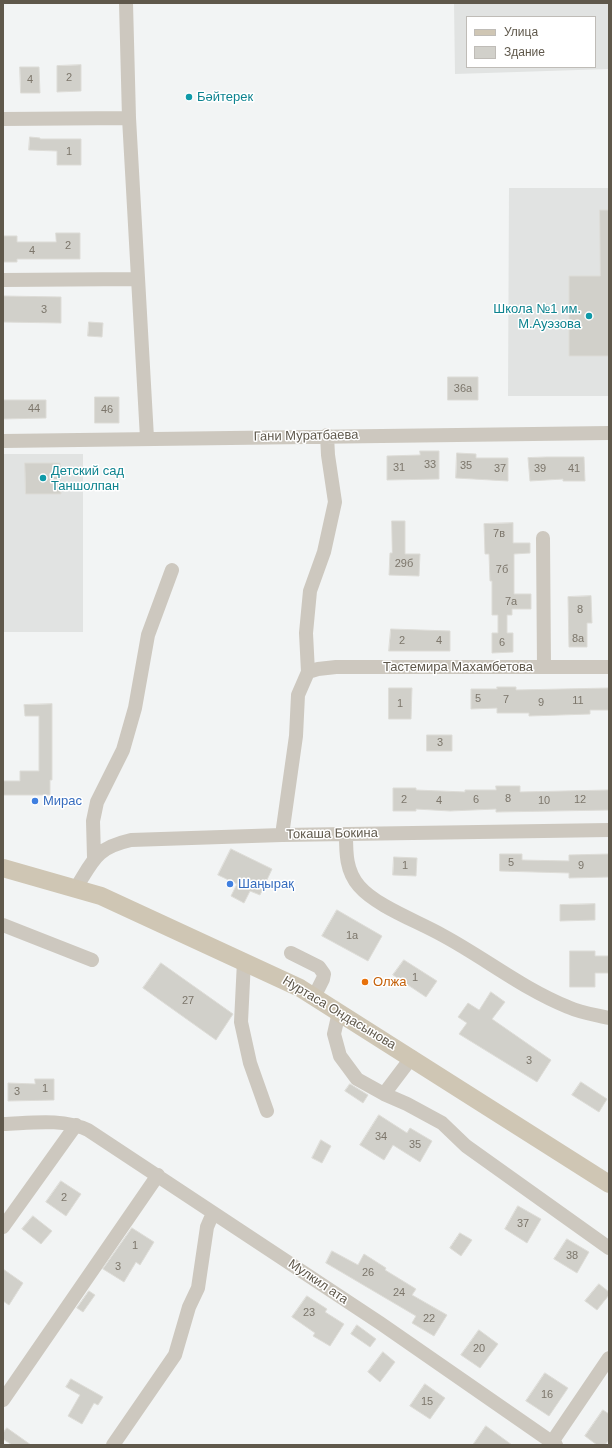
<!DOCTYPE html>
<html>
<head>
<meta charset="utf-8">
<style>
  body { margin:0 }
  #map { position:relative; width:612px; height:1448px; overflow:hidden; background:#f2f4f4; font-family:Arial,sans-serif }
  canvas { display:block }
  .frame { position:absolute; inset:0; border:4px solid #5f584b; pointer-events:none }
  .legend { position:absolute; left:466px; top:16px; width:130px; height:52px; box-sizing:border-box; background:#fff; border:1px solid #bfbcb7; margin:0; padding:5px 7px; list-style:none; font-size:12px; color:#5f584b }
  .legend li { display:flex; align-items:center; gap:8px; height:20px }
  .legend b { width:20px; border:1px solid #bfbcb7 }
</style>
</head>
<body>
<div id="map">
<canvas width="612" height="1448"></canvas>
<div class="frame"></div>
<ul class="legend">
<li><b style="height:5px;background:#cfc6b4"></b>Улица</li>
<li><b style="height:11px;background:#d1d0ca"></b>Здание</li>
</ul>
</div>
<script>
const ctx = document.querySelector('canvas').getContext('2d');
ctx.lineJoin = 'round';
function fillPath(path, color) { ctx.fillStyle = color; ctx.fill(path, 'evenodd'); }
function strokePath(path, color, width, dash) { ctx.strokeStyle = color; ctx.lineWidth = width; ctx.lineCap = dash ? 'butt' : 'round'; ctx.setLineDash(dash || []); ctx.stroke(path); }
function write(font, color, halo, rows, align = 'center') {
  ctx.font = font + ' Arial,sans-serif'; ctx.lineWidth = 3; ctx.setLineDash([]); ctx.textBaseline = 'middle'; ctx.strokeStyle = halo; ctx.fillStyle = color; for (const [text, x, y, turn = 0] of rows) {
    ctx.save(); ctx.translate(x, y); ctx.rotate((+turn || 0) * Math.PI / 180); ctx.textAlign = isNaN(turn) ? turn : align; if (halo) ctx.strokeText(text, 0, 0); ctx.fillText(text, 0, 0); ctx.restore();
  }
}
const education = new Path2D(`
  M454,3H609V69L455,74ZM467,17H595V67H467Z
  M509,188H609V396H508Z
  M3,454H83V632H3Z`);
const building = new Path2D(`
  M81,65V91L57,92V66Z
  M20,67H39L40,93H21Z
  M30,137L40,138V139H81V165H57V151L29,150Z
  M600,210H609V356H569V276H600Z
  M56,233H80V259H17V262H3V236H17V242H56Z
  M3,296L61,297V323L3,322Z
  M89,322L103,323L102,337L88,336Z
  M448,377H478V400H448Z
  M95,397H119V423H95Z
  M3,400H46V418L3,419Z
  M420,451H439V479L387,480V456L420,455Z
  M457,453L476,454V458H508V481L456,478Z
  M546,457H584L585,481H563V479L530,481L528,458Z
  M25,463H60L61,494H26Z
  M392,521H405V554H420L419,576L389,575L390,553H392Z
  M513,523V543H530V553L514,554V594H531V609H512V615H507V633H513V652L492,653V633H498V615H492V581H490L489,554H485L484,524Z
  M591,596L592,623H587V647H569L568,597Z
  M391,629L450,631V651H389Z
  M497,687H516V690L609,688V710H590V714L529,716V713H497V708L471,709V689H497Z
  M389,688H412L411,719H389Z
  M52,704V780H50V795H3V781H20V771H39V716H25L24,705Z
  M427,735H452V751H427Z
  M496,786H520V792L609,790V810L496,812V809L450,811L416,809V811H393V788H416V790L465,792V790H496Z
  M231,849L272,869L260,895L250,891L244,903L231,896L237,884L218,875Z
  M500,854H522V860L569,861V855L609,854V877L569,878V873L500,871Z
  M394,857L417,858L416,876L393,875Z
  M595,904V920L560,921V905Z
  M337,910L382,936L368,961L322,936Z
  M570,951H595V956H609V973H595V987H570Z
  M404,960L437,981L426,997L393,975Z
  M161,963L233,1014L216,1040L143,988Z
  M491,992L505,1002L492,1019L551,1060L537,1082L459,1034L467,1023L458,1017L468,1003L479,1010Z
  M35,1079H54V1100L8,1101V1083L35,1084Z
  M581,1082L607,1099L599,1112L572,1095Z
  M350,1084L368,1095L363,1103L345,1091Z
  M379,1115L407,1133L410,1128L432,1141L420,1162L393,1145L384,1160L360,1145Z
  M321,1140L331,1146L322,1163L312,1158Z
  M61,1181L81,1194L66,1216L46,1202Z
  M518,1206L541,1219L527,1243L505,1229Z
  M33,1216L52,1231L41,1244L22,1229Z
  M132,1228L154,1242L140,1265L136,1262L124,1282L103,1269Z
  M460,1233L472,1240L461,1256L450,1248Z
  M567,1239L589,1252L577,1273L554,1259Z
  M332,1251L358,1265L364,1254L386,1268L385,1270L416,1289L412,1295L447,1315L434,1336L412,1323L416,1316L326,1263Z
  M3,1269L23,1283L9,1305L3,1301Z
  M599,1284L609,1292V1295L597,1310L585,1301Z
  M89,1291L95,1295L83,1312L77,1308Z
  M307,1296L327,1309L325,1312L344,1324L330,1346L313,1336L315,1333L292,1317Z
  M357,1325L376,1339L370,1347L351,1334Z
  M479,1330L498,1344L480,1368L461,1355Z
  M383,1352L395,1362L380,1382L368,1372Z
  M545,1373L568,1388L549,1416L526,1401Z
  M71,1379L103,1397L98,1405L94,1403L82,1424L68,1416L80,1395L66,1387Z
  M425,1384L445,1398L430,1419L410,1406Z
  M603,1410L609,1414V1440L605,1445H597L585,1436Z
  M486,1426L512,1445H473Z
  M7,1428L31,1445H12L3,1439V1433Z`);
const minor = new Path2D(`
  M126,3L129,118L147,438
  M3,119L129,118
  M3,280L137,279
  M3,441L609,433
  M543,538L544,667
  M308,672L318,669L336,667H609
  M346,834C346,853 346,871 359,886C376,906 417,921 442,935C485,958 523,989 568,1007C581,1013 596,1015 609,1018
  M282,835L296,736L298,695L308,672L306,633L310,591L324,552L335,502L328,455L327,435
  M94,857L93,821L97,802L123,750L135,708L148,635L172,570
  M76,888C94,859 96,848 131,840L282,835L609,830
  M3,925L92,960
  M291,953L319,967L324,974L323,979L314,997
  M244,961L241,1022L250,1063L267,1111
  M339,1012L334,1034L340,1056L357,1079L384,1094
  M412,1057L384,1094L407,1104L442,1123L466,1146L609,1248
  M3,1124C31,1123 62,1118 88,1130L380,1323L556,1445
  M3,1227L76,1125
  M3,1400L158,1175
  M113,1445L175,1355L189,1307L198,1288L207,1227L213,1213
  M550,1445L609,1358`);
const major = new Path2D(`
  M3,868L101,896L300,988L609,1184`);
const markers = [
  [189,97,4,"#0f9aa8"],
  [589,316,4,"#0f9aa8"],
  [43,478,4,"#0f9aa8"],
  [35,801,4,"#3f7fe0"],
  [230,884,4,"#3f7fe0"],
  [365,982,4,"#e8710a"]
];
const numberNames = [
  ["2",69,78],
  ["4",30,80],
  ["1",69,152],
  ["2",68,246],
  ["4",32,251],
  ["3",44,310],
  ["36а",463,389],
  ["44",34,409],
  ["46",107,410],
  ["33",430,465],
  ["35",466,466],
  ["31",399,468],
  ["37",500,469],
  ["39",540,469],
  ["41",574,469],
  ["7в",499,534],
  ["29б",404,564],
  ["7б",502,570],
  ["7а",511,602],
  ["8",580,610],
  ["8а",578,639],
  ["2",402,641],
  ["4",439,641],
  ["6",502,643],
  ["5",478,699],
  ["7",506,700],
  ["11",578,701],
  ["9",541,703],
  ["1",400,704],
  ["3",440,743],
  ["8",508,799],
  ["2",404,800],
  ["6",476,800],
  ["12",580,800],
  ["4",439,801],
  ["10",544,801],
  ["5",511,863],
  ["1",405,866],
  ["9",581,866],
  ["1а",352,936],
  ["1",415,978],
  ["27",188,1001],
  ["3",529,1061],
  ["1",45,1089],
  ["3",17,1092],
  ["34",381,1137],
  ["35",415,1145],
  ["2",64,1198],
  ["37",523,1224],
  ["1",135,1246],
  ["38",572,1256],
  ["3",118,1267],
  ["26",368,1273],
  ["24",399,1293],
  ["23",309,1313],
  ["22",429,1319],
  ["20",479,1349],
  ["16",547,1395],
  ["15",427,1402]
];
const cultureNames = [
  ["Бәйтерек",197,97],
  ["Школа №1 им.",581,309,"right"],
  ["М.Ауэзова",581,324,"right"],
  ["Детский сад",51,471],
  ["Таншолпан",51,486]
];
const streetNames = [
  ["Гани Муратбаева",306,436,-1],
  ["Тастемира Махамбетова",458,667],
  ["Токаша Бокина",332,834,-1],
  ["Нуртаса Ондасынова",339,1013,31],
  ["Мулкил ата",318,1282,34]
];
const shopNames = [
  ["Мирас",43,801],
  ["Шаңырақ",238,884]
];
const foodNames = [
  ["Олжа",373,982]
];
fillPath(education, '#e1e3e2');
fillPath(building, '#d1d0ca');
strokePath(building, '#dddcd7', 1);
strokePath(minor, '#cdc8bf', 14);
strokePath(major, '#cfc6b4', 18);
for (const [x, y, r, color] of markers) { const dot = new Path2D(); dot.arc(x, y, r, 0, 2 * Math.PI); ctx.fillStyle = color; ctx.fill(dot); strokePath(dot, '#fff', 1.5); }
write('11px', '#7c766b', null, numberNames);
write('13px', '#0d838f', '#fff', cultureNames, 'left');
write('13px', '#5f584b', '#fff', streetNames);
write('13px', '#366cbe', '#fff', shopNames, 'left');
write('13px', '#c56008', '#fff', foodNames, 'left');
</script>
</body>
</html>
